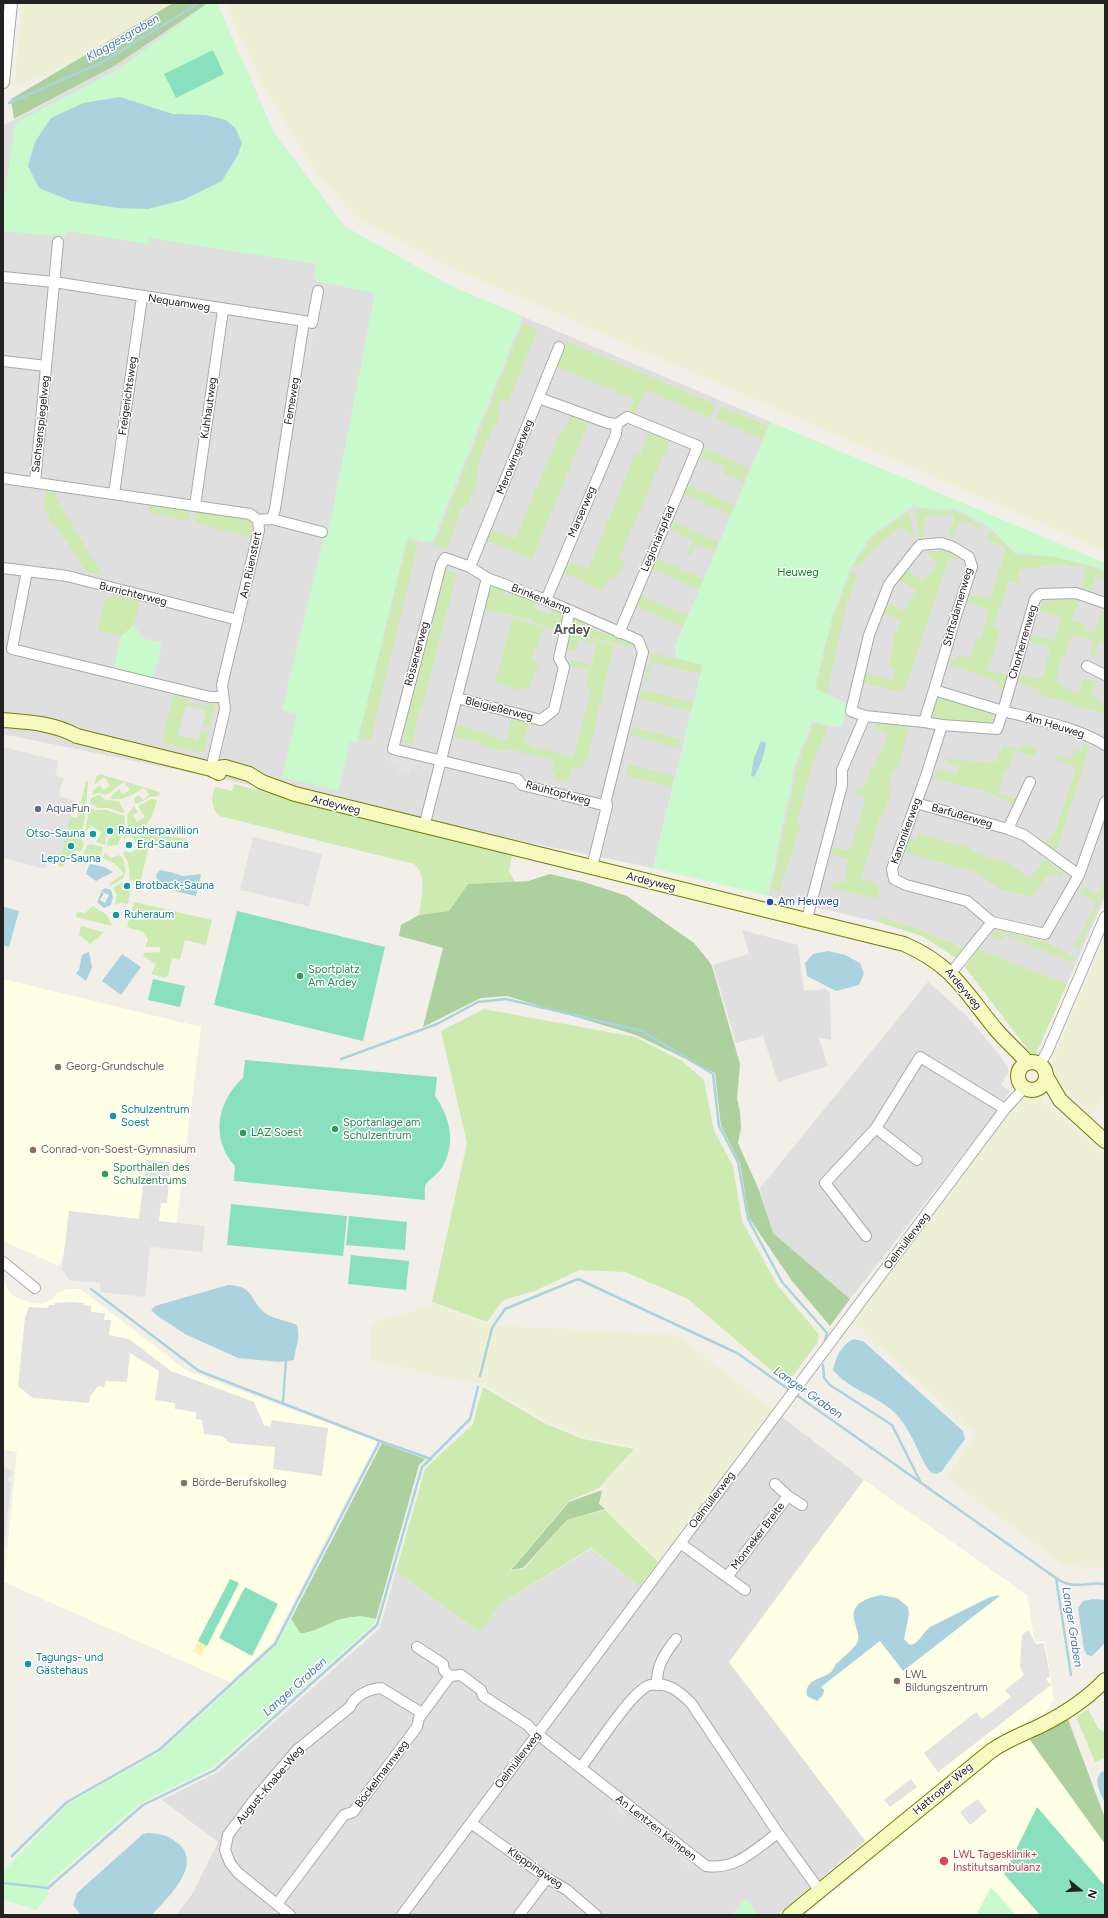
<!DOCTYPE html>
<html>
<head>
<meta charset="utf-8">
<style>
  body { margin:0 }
  #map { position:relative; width:1108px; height:1918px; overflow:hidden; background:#f2efe9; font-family:Figtree,sans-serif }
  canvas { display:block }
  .frame { position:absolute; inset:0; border:4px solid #222; pointer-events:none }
  .north { position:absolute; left:1060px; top:1870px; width:40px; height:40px; -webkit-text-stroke:3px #fff; paint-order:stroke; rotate:108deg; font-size:11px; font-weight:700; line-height:16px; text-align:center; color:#222 }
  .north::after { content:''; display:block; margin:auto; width:14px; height:18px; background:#222; clip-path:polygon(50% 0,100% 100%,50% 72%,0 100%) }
</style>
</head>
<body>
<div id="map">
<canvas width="1108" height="1918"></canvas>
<div class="frame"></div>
<div class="north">N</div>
</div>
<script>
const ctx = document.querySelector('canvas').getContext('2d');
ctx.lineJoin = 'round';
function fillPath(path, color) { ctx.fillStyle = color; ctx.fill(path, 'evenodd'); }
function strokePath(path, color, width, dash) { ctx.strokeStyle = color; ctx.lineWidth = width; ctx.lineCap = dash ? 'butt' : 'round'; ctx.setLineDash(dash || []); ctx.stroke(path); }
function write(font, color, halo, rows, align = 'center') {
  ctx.font = font + ' Figtree,sans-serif'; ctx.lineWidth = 3; ctx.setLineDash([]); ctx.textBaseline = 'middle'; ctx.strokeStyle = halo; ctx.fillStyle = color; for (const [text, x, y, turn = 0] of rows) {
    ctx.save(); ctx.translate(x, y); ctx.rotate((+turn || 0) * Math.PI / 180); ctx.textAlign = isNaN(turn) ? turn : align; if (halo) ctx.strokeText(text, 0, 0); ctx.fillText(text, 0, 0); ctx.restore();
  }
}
const residential = new Path2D(`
  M208,3H217L274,133L344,226L451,286L771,422L675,647L677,658L703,664L653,868L3,734V126L116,65Z
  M913,506L936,509L956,508L990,527L1016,553L1054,556L1105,569V897L1067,984L978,950L963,948L912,926L879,917L878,922L768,896L794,767L812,721L841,727L847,704L814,689L832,616L851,566L870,536Z
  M742,930L798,945L804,991L825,989L830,993L831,1040L819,1038L828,1066L778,1082L763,1036L736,1043L713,965L749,954Z
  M928,982L967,1016L1001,1057L1008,1068V1073L1001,1085L1010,1091L997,1111L850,1299L771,1232L760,1188Z
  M773,1410L864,1480L729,1662L866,1840L777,1915H176L193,1893L218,1842L162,1800L218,1772L380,1628L396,1571L480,1633L500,1604L591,1549L641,1586Z`);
const education = new Path2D(`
  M3,979L201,1027L176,1227L139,1219L69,1211L65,1248L59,1266L3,1241Z
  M3,1277L9,1292L13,1296L32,1303L42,1304L51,1300L57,1293L67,1289H80L187,1371L377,1441L272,1643L230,1682L4,1582L17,1452L6,1450L3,1453Z
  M864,1480L1027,1595L1034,1638L1037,1642L1045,1641L1054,1700L1046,1712L1022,1723L1030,1740L1105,1844V1915H805L877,1856L729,1662Z`);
const farmland = new Path2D(`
  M22,3H178L123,39L61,68L14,87Z
  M225,3H1105V551L447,266L356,217L318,175L288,127L263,85Z
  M1105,937V1098L1092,1113L1056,1082L1052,1062Z
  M1030,1095L1037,1096L1105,1156V1568L1065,1566L946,1478L976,1434L857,1326L852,1319L990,1134L1022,1099Z
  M434,1304L490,1325L677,1335L773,1410L658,1562L600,1504L604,1483L637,1447L582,1437L548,1422L481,1383L434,1376L405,1367L371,1361V1324Z`);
const grass = new Path2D(`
  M523,323L538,330L508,402L501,400L497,410L501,413C493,429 473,463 478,481L467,505L462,507L447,549L434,545Z
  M566,341L715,404L710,418L646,390L635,414L629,412L634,399L555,366Z
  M721,406L768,426L762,439L716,419Z
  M571,413L589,421L532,559L488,541L493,530L515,539L558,437L562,434Z
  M649,431L670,440L619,559L625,563L619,575L608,579L603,591L562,572L567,561L588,570L635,454L641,453Z
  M704,448L749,468L743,482L723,473L725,467L700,457Z
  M688,485L734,505L730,515L684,494Z
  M46,490L56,491V498L102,574L86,572L57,526L49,524V514L43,513Z
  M150,504L188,509L190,511L189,520L185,521L150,512L148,510Z
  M914,509L956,511L982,526L980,530L961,519L953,537L949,535L955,515L925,516L924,540H920Z
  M198,510L251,521L256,530L253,538L195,523L194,521L195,512Z
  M908,512L915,538L900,526L891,536L884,538L858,568L853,566L873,537Z
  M672,521L719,542L714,552L695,544L690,557L686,556L693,540L668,529Z
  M990,530L1016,555L1055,557L1105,571V575L1102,578L1096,576L1091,591L1083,588L1084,566L1053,565L1021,569L1017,572L1021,583L1009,581L993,627L1001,629L988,670L1007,675L1003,691L999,689L1000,683L946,663L948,658L955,659L959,655L970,658L977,637L981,638L989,610L968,603L970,595L990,599L1006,548L985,538Z
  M408,540L418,543L371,740L359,738Z
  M945,550L962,561L949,558L906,686L898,691L863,683L866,674L893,681L895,670L889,668L894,637L901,621L884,613L889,604L905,611L916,590L899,580L907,570L923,581L938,563L924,552Z
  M656,558L703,579L698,589L652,569Z
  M444,570L457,573L422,709H419L413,745L403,742L405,727Z
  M851,572L857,575L847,603L827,693L816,688L833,617Z
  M496,586L506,588L503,595H522L537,601L534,608C545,608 558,606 564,616L561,630L533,623V620L485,609L490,589Z
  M114,594L140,600L134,625L121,636L97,630L104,602Z
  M640,595L688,616L683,627L635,606Z
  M1074,598L1079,601L1071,620L1086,625L1084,630L1095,632L1102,610L1105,611V644L1099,642L1094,657L1089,655L1094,641L1072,634L1065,656H1062L1057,674V684L1078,693L1083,678L1097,682L1091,695L1102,702L1101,705L1105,706V714L1039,694L1040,690L1018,684L1021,675L1035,679L1043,677L1050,648L1030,641L1031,635L1054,640L1061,618L1039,611L1043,601Z
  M513,617L544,628L532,657L538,665L529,688L518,690L495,682Z
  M574,620L584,622L583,625L610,636L611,633L635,644V648L569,632Z
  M571,634L614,645L587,759L581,769L572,766L568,782L553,779L555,773L551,772L554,760L507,749C493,753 487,746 476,742C469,740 462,738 454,737L458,724L506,741L512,716L538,723L537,727L529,725L524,741L533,747L573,757L592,688L585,686L589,670L570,666L571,660L592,665L596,644L579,639L575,651L566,648Z
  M652,653L702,665L700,674L653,662L646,685H644Z
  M642,690L693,702L691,711L640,699Z
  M174,692L188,695L187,701L207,706L209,700L216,704L210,727L203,725L206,710L186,705L198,740L201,731L209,732L204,753L162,743Z
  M938,695L992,711L994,718L992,721L985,724L937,720L931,715Z
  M814,723L828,727L811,768L797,821L801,823L779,892L771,890L797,767Z
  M875,723L909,726L898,770H893L888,788L891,791L883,815L880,817L861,878L879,885L878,899L831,888L834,881L845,882L848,859L831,854L834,847L850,851L866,797L856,793L858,787L863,788L889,735L874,727Z
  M633,727L680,739L678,748L631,735Z
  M1084,742L1090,745L1056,853L1045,843L1056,829L1076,767L1055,759L1056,755L1072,758L1075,749L1082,750Z
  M1024,744L1038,748L1034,756L1014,751L1009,769L1004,771L999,793L1018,800L1015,805L982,790L934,779L937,768L957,774L959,766L946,762L947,758L969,761L996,762L1003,745L1019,748Z
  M628,764L674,776L671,787L626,776Z
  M100,774L160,792L159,796L150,797L137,804L135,803L134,798L139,795L143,800L149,795L144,788C135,793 120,803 109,798L119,789L123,794L130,790L124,782L106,795L99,793L92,795L93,790L100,785L103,790L110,786L104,777L94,785L97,775L99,776Z
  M86,781L88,782L86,810L83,829H78L84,845L81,851H76L65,862L63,867L58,866L70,816L77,818Z
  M234,784L512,854L509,871L515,882L468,884L449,911L419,915C421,899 428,875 414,864L219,816C211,806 211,799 215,787L232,791Z
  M99,795L106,800L119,801L124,812L122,813L109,808H98L90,803L91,798Z
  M151,799L157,800C152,817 150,831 128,828L127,815L134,806L138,812L133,815L137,822L145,817L138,806Z
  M90,806L94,810H106L125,816V829L117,845L107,846L108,839L115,833L113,828H107L106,834L108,835L105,840L106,845L96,842L102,832L91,826L85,832Z
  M128,830L132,831L187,839L186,844H174L161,850L150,843L140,883L135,889L136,882L130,880L128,862L123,854L124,851L130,853L136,850L137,845L132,837L128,836L122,840Z
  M919,834L970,848C980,858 997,858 1009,863C1012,864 1025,876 1029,879L1045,859L1063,874L1061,877L1050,872L1031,897L998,888L976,872L904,852L908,839L916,840Z
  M90,844L103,847L100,857L81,858L87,846Z
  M105,852L111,858L120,855L123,859L126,871L123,878L112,885L109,884L122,875L123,872L114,863L103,858Z
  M1105,880V892L1079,949L1073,946L1083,930L1096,903L1079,892L1083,886L1098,894Z
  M123,882L121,889L130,892L128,904L120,903L115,905L117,895L113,888Z
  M134,902L212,920L206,945L185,940L180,960L172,958L168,976L164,978L151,974L156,964L143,956L144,953L160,952V947H145L148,939L143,932L127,927Z
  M93,906L107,915L112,926L76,917L77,912L85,913Z
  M879,917L912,926L963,948L956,958L922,936L878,922Z
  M81,926L104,932L90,944L79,935Z
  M999,930L1048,943L1075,958L1073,963L1007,935L999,940L990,937L993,931Z
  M978,949L1067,984L1036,1054L1032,1055L965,967Z
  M484,1009L635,1037L682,1061L704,1080L714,1131L733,1166L742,1221L778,1286L819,1334L817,1343L787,1384L688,1299L625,1272L579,1270L535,1291L503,1300L487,1322L432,1302L467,1143L441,1031Z
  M483,1387L546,1424L583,1439L634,1449L599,1488L569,1501L500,1582L510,1571L524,1569L567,1520L605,1510L658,1562L640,1586L591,1548L500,1604L480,1633L396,1571L425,1469L473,1424Z
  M1088,1709L1098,1728L1105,1733V1758L1095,1762L1076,1717Z`);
const forest = new Path2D(`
  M173,3H208L116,65L14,119L11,99Z
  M550,874L584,882L627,896L694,943L708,960L712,966L740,1064L737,1099L740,1111L741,1128L738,1143L759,1190L773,1233L850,1299L830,1326L792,1281L749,1218L740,1163L721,1126L715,1073L636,1035L507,996L481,998L423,1027L443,948L399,936L401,925L419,915L449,911L468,884L528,881Z
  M382,1443L425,1459L419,1465L376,1619C363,1616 351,1616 338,1620C325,1625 314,1633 300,1633L291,1619Z
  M602,1490L599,1504L605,1509L567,1520L523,1568L511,1570L569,1502Z
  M1066,1714L1105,1818V1844L1030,1740Z`);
const sand = new Path2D(`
  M198,1641L207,1646L201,1656L193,1652Z`);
const park = new Path2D(`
  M208,3H217L274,133L344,226L451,286L523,317L432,543L407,538L357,743L350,741L338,791L282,777L297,714L282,710L326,529H329L375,293L314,281L316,264L149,238L148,244L67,231L66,237L3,231V209L15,123L119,69Z
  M771,422L1105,563V569L1054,556L1016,553L990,527L956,508L936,509L913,506L870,536L851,566L832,616L814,689L847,704L841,727L812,721L794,767L768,896L653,868L703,665L677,658L675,647Z
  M134,625L142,638L162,643L153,679L114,669L121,636Z
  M360,1616L376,1619L374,1624L213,1767L139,1804L47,1884L49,1893L37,1910L3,1900V1872L69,1803L160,1752L275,1647L291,1619L300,1633H308L339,1620Z
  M991,1887L1016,1915H976Z
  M746,1898L759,1915H732Z`);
const pitch = new Path2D(`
  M213,50L224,74L176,98L164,74Z
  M237,911L385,947L363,1041L214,1005Z
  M153,979L185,986L180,1007L148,1000Z
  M245,1060L437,1077L435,1096C450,1117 456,1142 443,1166C439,1173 431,1178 426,1184C424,1188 425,1196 425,1200L234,1181L235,1166C210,1139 217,1101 243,1078Z
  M231,1204L347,1216L343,1256L227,1245Z
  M349,1216L407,1222L405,1250L346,1245Z
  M351,1255L409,1261L406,1290L348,1284Z
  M230,1579L239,1583L207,1646L198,1641Z
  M245,1587L278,1604L252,1656L219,1638Z
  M1037,1807L1105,1886V1915H1040L1004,1874Z`);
const parking = new Path2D(`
  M307,330L314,331L309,358L302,357Z
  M537,601L553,608L550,615L534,608Z
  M186,705L206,710L198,740L178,735Z
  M3,747L59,761L55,775L63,778L59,796L74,801L59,863L48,860L45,869L3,858Z
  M394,751L421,758L417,770L411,769L409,776L396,772L398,766L391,764Z
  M253,837L322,854L309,906L240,890Z
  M146,1160L171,1162L167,1203H161L159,1221L205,1226L202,1252L150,1247L145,1297L100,1292V1283L69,1280L62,1269L69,1211L139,1219Z
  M70,1302L84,1303V1305L91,1306V1312L105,1313L104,1320H111L109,1335L129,1339L171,1371L254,1402L264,1425L270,1427L272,1420L328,1428L322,1476L273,1469L275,1447L230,1443L222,1436L204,1434L202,1420L196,1419V1412L175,1409V1403L155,1400L159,1371L130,1353L127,1382L106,1381L104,1387L98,1386L90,1396L89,1403L33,1398L18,1386L25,1317L29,1307L48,1308L49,1305H55V1303Z
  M3,1464L13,1474L7,1479L11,1483L3,1561Z
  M1028,1630L1036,1644L1044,1643L1050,1676L1046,1679L1051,1685L938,1772L924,1753L976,1712L982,1719L1011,1697L1005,1690L1024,1675L1020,1666L1022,1635Z
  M634,1702L640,1706L626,1725L620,1721Z
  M911,1779L917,1787L890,1807L884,1800Z
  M978,1799L987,1811L970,1825L960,1812Z
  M613,1800L628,1812L624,1818L609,1806Z
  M683,1854L697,1865L692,1871L679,1861Z`);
const water = new Path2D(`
  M120,97L173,114L206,115L226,120L236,129L242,143L238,155L222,181L183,200L148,209L118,208L71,201L39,188L28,166L35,142L51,118L83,103Z
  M761,741L766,743C764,756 760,766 754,777L751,775L754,758Z
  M91,864L104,867L113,872L96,881L86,874L89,865Z
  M160,870L170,872L183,876L201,874L196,896L166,889L157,880L156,875Z
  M105,888L111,890L113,897L111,905L104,908L97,902L101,892L104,893L100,900L105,903L109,895L101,891Z
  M4,907L19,911L9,947L3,945Z
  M828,951L845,955L860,963L864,973L859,985L836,991L807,976L805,963L813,954Z
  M89,952L92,967L86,981L76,973L79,970L82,955Z
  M122,954L141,967L121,995L102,981Z
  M228,1285C257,1285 249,1305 270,1316C279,1320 288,1321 297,1325C301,1338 295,1348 294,1360L280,1362L238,1358L185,1334L159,1317L151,1310L155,1306Z
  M853,1339L863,1341L963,1431L965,1439L942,1471L937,1474L932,1473L927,1468C917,1450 909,1426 894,1412C876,1395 849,1390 833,1370C836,1356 840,1347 853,1339Z
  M881,1595L897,1598L908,1607L909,1614L904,1639L910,1645C920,1643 922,1633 930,1627L990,1597L1001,1595L903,1671L880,1641L821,1687L824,1690L823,1695L817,1701L807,1696C804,1678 823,1680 832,1671C834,1668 835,1665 837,1663C843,1657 850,1652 855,1646C870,1632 829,1606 881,1595Z
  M1093,1599L1105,1600V1643L1092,1656L1087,1655L1084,1649L1078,1608L1083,1601Z
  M1103,1771H1105V1803C1100,1792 1092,1779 1103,1771Z
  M149,1833C162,1834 170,1836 180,1845C202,1867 166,1899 152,1915H81L73,1905L77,1893L143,1834Z`);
const stream = new Path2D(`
  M9,103L103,62L199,3
  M341,1059L437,1024L478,1002L506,999L642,1031L713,1074L719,1126L738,1162L748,1219L782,1282L827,1333L825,1340
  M91,1289L199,1371L380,1441L431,1459
  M823,1365L824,1378L830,1385L892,1425L920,1481
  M480,1376L492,1328L505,1309L578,1279L737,1353L791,1391
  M795,1394L1056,1578L1071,1675
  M283,1403L286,1360
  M1056,1578C1074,1591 1086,1581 1105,1584
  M12,1856L67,1802L159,1750L275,1644L380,1441
  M3,1883L48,1888L143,1805L215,1770L377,1625L422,1467L470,1419L478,1387`);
const minor = new Path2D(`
  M3,277L54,282L304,321
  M3,361L46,366
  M539,398L608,423L617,424L627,417L698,446L619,633
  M3,478L250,514L258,520L259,530L222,685L225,709L211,769
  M35,482L58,242
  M114,494L142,297
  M195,506L223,310
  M272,519L322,532
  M258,520L272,519L275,509L304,321L312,323L318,291
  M470,567L559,347
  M3,568L27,571
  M546,600L616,434L617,424
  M1105,603L1076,593L1040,594L1035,599L1003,711C1034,719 1079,728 1105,745
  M1087,666L1105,675
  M223,697H210L12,649L27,571L67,576L238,620
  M457,698L541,720L554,710L564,667L559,658L570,610
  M865,716L851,711L869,635L889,584L920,545L941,543L953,547L969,557L972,567L955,619L934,690
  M942,725L926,776L892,869L894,879L906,885L967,901L992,922
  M1030,782L1008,829L1024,835L1079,875
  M916,803L1008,829
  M424,827L487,578
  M592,867L607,806L606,800L643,652L638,640L546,600L487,578L470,567L445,558L441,565L393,749L517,779L522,785L607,806
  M807,919L842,785V770L865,716L924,722L942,725L997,729L1003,711L934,690L924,722
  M951,973L992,922L1045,934L1079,875L1105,802
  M1040,1064L1047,1052L1105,917
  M876,1128L917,1160
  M866,1236L825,1183L876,1128L920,1057L1005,1109
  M3,1262L35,1288
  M788,1496L802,1505
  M680,1543L727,1577L788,1496L775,1484
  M727,1577L745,1590
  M417,1647L443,1664L444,1670L450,1676
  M657,1685C656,1666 665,1653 676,1639
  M581,1767C595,1750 632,1690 650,1685C667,1681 680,1692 691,1703L778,1833L820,1891
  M471,1823L547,1878L567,1890L596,1915
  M277,1904L344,1815L353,1812L417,1727L419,1718L450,1676L461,1675L481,1690L483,1696L529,1726L531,1729L706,1866C737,1870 754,1850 778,1833
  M290,1915L238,1873L230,1863L225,1850L228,1835L254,1800L297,1750L350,1707C355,1695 369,1689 381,1688L422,1713
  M402,1915L1005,1109L1025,1087
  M519,1915L547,1878`);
const tertiary = new Path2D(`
  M3,82L11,3`);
const secondary = new Path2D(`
  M3,720C29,722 53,723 77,736L211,769L219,773
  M211,769L225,767L249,774L262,782L295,794L904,944C952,965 963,989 994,1027C1004,1040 1017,1050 1028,1063
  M1018 1076a14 14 0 1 1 28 0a14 14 0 1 1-28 0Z
  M1046,1076L1060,1100L1105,1141
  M790,1915L991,1751C1006,1740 1023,1734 1040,1726C1064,1714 1087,1699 1105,1680`);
const markers = [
  [38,809,4,"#5c6f8a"],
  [110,831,4,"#0f9aa8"],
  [93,834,4,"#0f9aa8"],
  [129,845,4,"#0f9aa8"],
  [71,846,4,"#0f9aa8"],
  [127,886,4,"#0f9aa8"],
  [770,902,4,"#1a4fb4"],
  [116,915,4,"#0f9aa8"],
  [300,976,4,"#2e9e5b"],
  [58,1067,4,"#8d6e63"],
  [113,1116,4,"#0f9aa8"],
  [335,1129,4,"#2e9e5b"],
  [243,1133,4,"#2e9e5b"],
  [33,1150,4,"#8d6e63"],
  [105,1174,4,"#2e9e5b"],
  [184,1483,4,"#8d6e63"],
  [28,1664,4,"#0f9aa8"],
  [897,1681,4,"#8d6e63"],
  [944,1861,5,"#e0444e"]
];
const streetNames = [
  ["Nequamweg",179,303,9],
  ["Freigerichtsweg",128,396,-82],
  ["Femeweg",292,401,-81],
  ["Kuhhautweg",209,408,-82],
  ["Sachsenspiegelweg",41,424,-84],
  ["Merowingerweg",515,457,-68],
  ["Marserweg",582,512,-67],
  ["Legionärspfad",658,539,-67],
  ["Am Rüenstert",251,565,-78],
  ["Burrichterweg",133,594,14],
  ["Brinkenkamp",541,599,22],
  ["Stiftsdamenweg",958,607,-74],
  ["Chorherrenweg",1023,642,-74],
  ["Rössenerweg",417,654,-75],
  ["Bleigießerweg",499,709,14],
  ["Am Heuweg",1055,726,17],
  ["Rauhtopfweg",558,793,15],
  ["Ardeyweg",336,805,14],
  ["Barfüßerweg",962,816,16],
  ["Kanonikerweg",906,831,-70],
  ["Ardeyweg",651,882,14],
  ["Ardeyweg",963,989,50],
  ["Oelmüllerweg",907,1241,-53],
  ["Oelmüllerweg",712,1500,-53],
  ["Mönneker Breite",758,1536,-53],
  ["Oelmüllerweg",518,1760,-53],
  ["Böckelmannweg",382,1774,-53],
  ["August-Knabe-Weg",270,1785,-50],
  ["Hattroper Weg",943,1789,-40],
  ["An Lentzen Kämpen",656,1828,38],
  ["Kleppingweg",535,1868,34]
];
const parkNames = [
  ["Heuweg",798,573]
];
const serviceNames = [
  ["AquaFun",46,809]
];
const cultureNames = [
  ["Raucherpavillion",118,831],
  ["Otso-Sauna",85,834,"right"],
  ["Erd-Sauna",137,845],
  ["Lepo-Sauna",71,859,"center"],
  ["Brotback-Sauna",135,886],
  ["Ruheraum",124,915],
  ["Schulzentrum",121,1110],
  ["Soest",121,1123],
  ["Tagungs- und",36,1658],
  ["Gästehaus",36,1671]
];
const transitNames = [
  ["Am Heuweg",778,902]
];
const leisureNames = [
  ["Sportplatz",308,970],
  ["Am Ardey",308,983],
  ["Sportanlage am",343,1123],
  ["Schulzentrum",343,1136],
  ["LAZ Soest",251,1133],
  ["Sporthallen des",113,1168],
  ["Schulzentrums",113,1181]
];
const educationNames = [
  ["Georg-Grundschule",66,1067],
  ["Conrad-von-Soest-Gymnasium",41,1150],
  ["Börde-Berufskolleg",192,1483],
  ["LWL",905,1675],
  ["Bildungszentrum",905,1688]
];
const healthNames = [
  ["LWL Tagesklinik+",953,1855],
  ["Institutsambulanz",953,1868]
];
const waterNames = [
  ["Klaggesgraben",123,38,-30],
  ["Langer Graben",808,1393,35],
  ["Langer Graben",1072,1627,81],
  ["Langer Graben",295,1687,-42]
];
const quarterNames = [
  ["Ardey",572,630]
];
fillPath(residential, '#e0dfdf');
fillPath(education, '#ffffe5');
fillPath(farmland, '#eef0d5');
fillPath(grass, '#cdebb0');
fillPath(forest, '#add19e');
fillPath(sand, '#fff1ba');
fillPath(park, '#c8facc');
fillPath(pitch, '#88e0be');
fillPath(parking, '#e2e2e2');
fillPath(water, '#aad3df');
strokePath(stream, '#aad3df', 2.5);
strokePath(minor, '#a9a9a9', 12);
strokePath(tertiary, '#a9a9a9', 14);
strokePath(secondary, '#707d05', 16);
strokePath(minor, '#fff', 10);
strokePath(tertiary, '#fff', 12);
strokePath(secondary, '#f7fabf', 14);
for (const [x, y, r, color] of markers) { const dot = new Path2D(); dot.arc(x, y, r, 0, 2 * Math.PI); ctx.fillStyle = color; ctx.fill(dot); strokePath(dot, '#fff', 1.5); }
write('11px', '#222', '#fff', streetNames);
write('11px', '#0c8416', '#fff', parkNames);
write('11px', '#4e5e75', '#fff', serviceNames, 'left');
write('11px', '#0d838f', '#fff', cultureNames, 'left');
write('11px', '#164399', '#fff', transitNames, 'left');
write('11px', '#27864d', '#fff', leisureNames, 'left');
write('11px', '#785e54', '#fff', educationNames, 'left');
write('11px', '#be3a42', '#fff', healthNames, 'left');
write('italic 12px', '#4a7aab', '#fff', waterNames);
write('bold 13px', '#555', '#fff', quarterNames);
</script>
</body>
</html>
